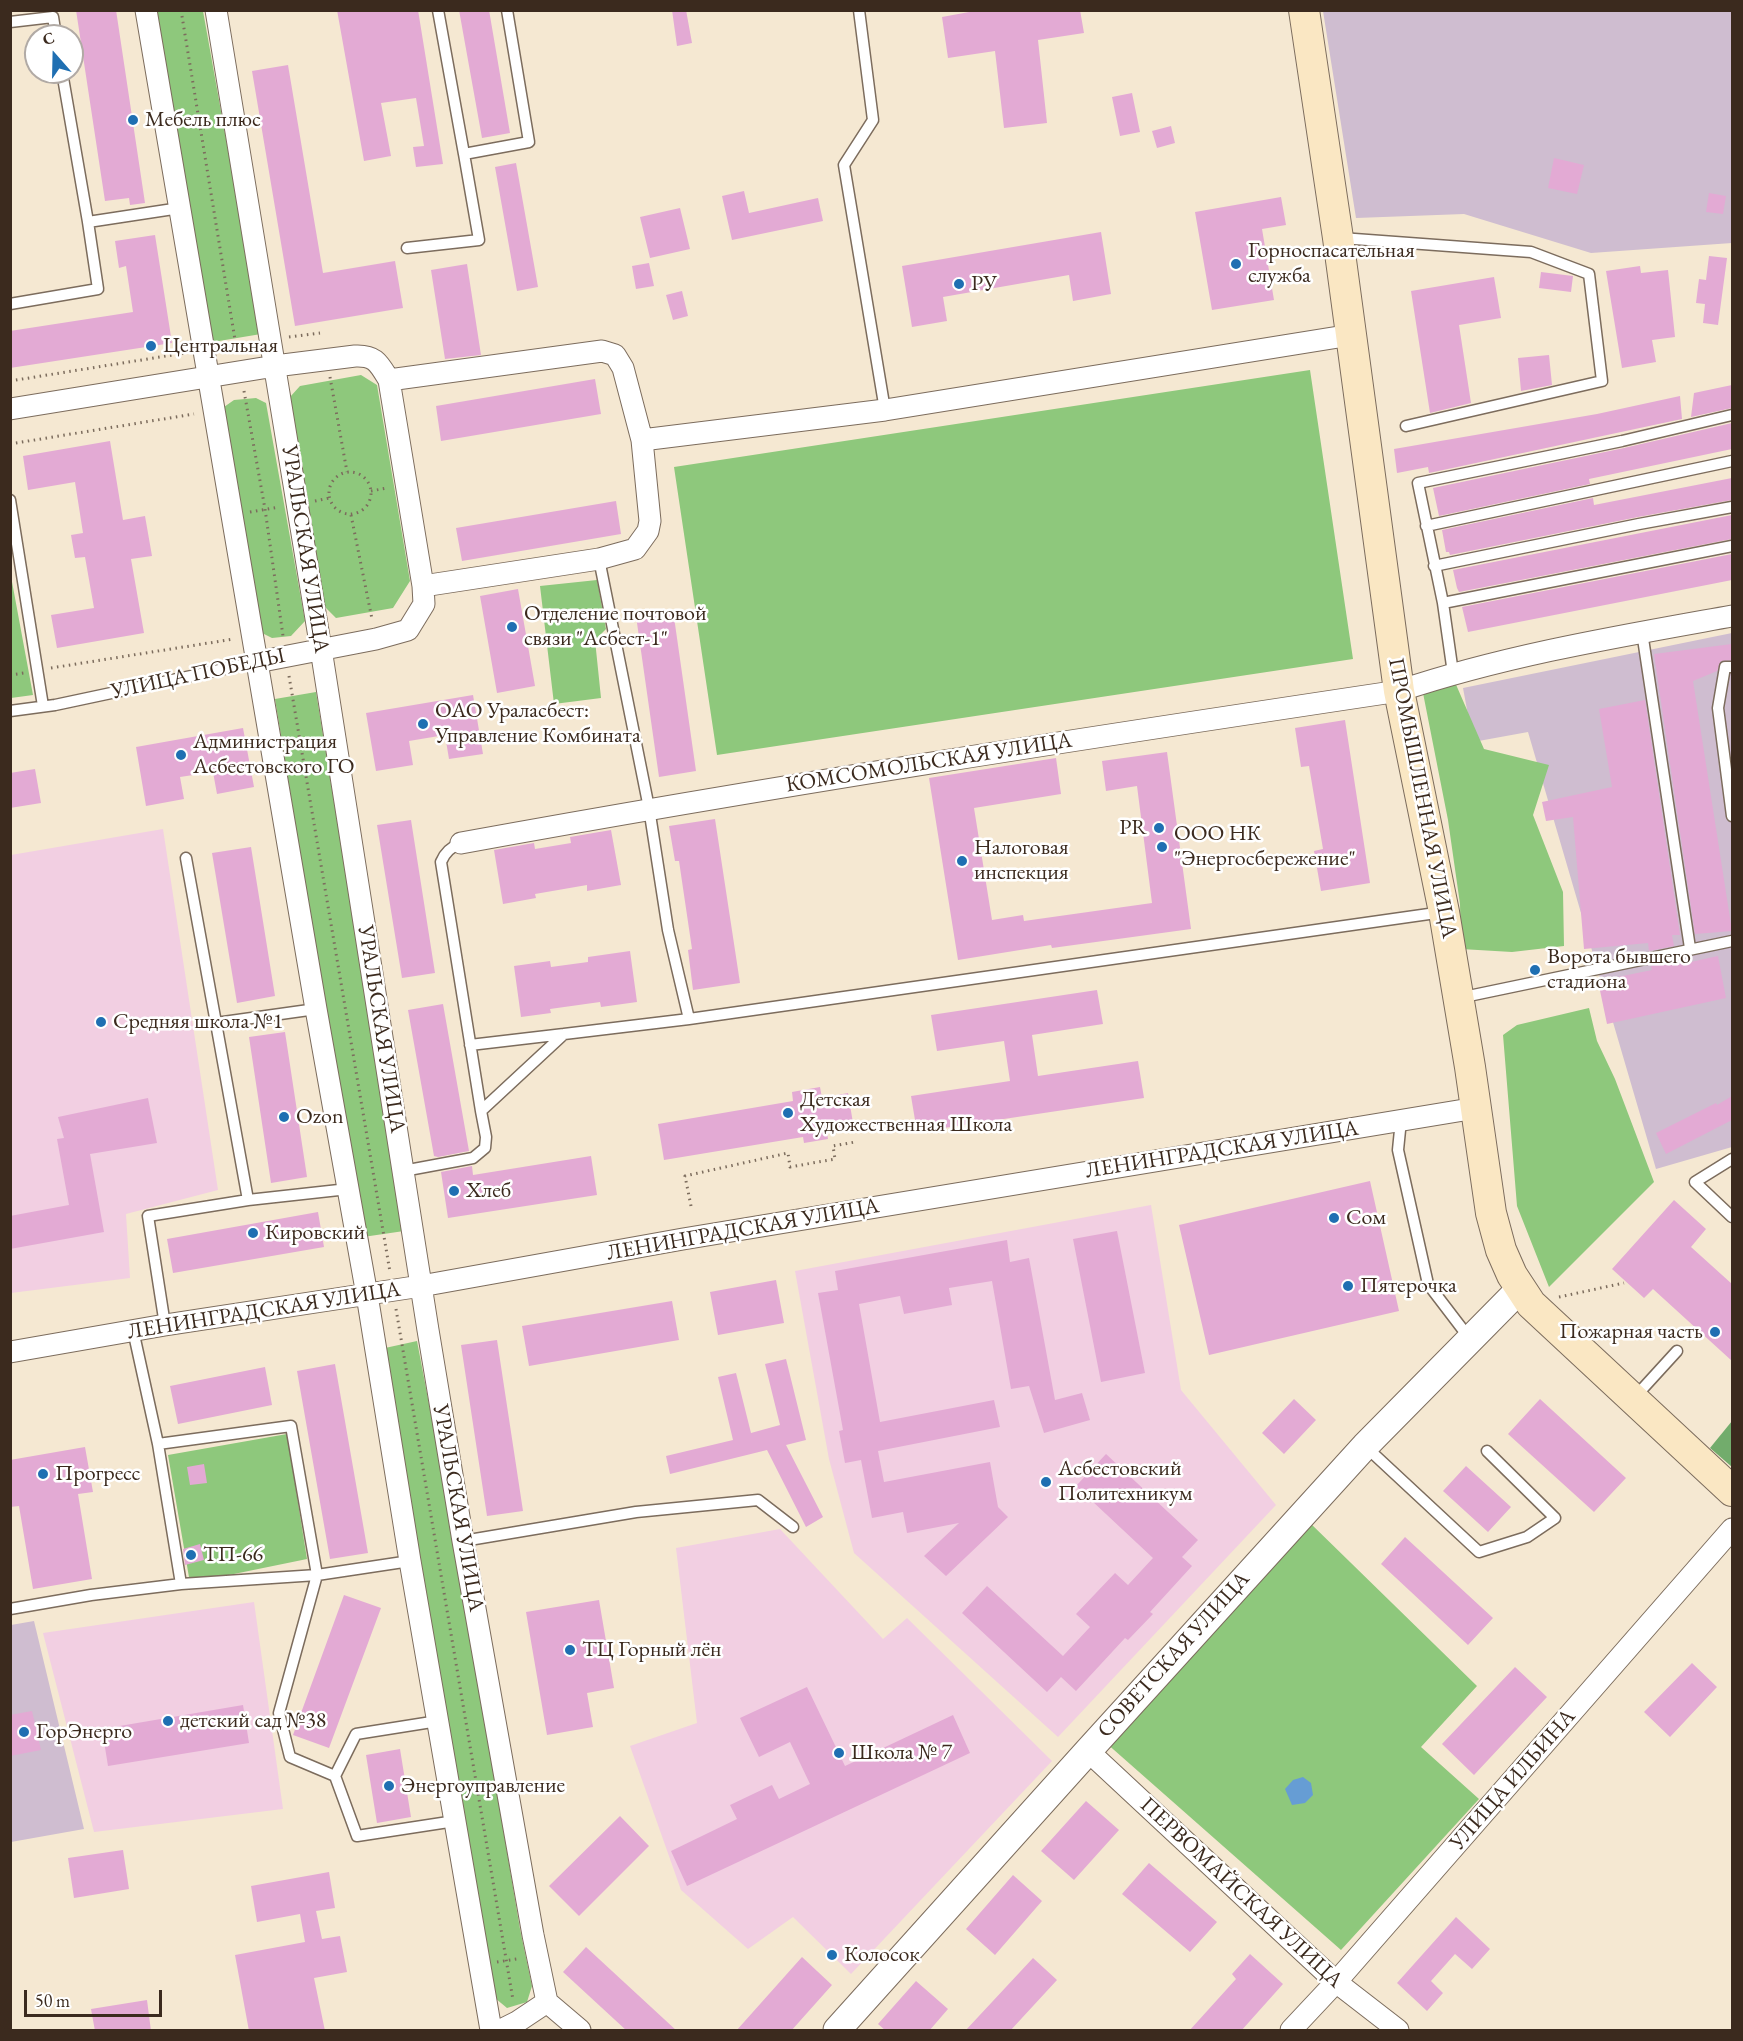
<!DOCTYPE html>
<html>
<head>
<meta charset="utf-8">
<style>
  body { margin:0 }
  #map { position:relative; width:1743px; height:2041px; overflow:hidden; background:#f5e8d2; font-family:"EB Garamond",serif }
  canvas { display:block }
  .frame { position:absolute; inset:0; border:12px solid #3b2a1e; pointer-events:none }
  .north { position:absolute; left:24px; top:24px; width:60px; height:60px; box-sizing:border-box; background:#fff; border:2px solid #b1aaa5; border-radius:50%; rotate:340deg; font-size:16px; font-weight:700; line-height:24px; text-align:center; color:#3b2a1e }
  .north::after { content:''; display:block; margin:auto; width:21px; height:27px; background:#1f6fb2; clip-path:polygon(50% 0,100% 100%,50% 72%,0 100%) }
  .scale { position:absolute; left:24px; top:1990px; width:138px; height:27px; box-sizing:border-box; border:3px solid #3b2a1e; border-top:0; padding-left:8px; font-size:18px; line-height:21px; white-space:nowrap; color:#3b2a1e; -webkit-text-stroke:4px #fff; paint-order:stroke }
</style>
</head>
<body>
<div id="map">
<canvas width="1743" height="2041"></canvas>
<div class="frame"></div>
<div class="north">С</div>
<div class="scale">50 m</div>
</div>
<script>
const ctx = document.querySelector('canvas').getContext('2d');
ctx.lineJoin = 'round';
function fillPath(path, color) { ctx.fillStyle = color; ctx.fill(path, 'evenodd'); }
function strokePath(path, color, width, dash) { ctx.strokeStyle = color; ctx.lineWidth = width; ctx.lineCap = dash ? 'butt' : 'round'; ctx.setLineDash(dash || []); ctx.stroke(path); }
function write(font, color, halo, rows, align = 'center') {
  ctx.font = font + ' "EB Garamond",serif'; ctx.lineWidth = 5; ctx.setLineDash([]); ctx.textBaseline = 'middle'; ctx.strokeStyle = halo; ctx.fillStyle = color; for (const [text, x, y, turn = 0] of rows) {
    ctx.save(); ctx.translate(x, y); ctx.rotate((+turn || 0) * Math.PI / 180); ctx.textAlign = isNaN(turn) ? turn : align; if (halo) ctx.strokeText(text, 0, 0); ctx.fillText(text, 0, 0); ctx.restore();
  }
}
const built = new Path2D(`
  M163,829L218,1190L126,1214L130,1278L11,1293V855Z
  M1151,1205L1181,1390L1276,1505L1058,1737L854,1553L829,1459L795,1271Z
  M780,1529L883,1639L907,1618L1052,1761L851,1974L793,1917L748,1949L681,1890L630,1746L697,1723L676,1548Z
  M254,1602L283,1809L94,1832L43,1633Z`);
const industrial = new Path2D(`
  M1323,11H1732V243L1591,253L1464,214L1356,218Z
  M1732,633V1147L1656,1169L1528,732L1473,742L1463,688Z
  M34,1621L84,1829L11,1842V1625Z`);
const green = new Path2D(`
  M157,11H203L261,334L213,342Z
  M1310,370L1353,659L717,755L674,467Z
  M361,375L377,385L410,581L393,608L336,618L321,603L290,397L300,386Z
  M256,398L266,403L305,621L291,636L272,638L258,631L224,407L234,400Z
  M10,571L33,695L11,698H10Z
  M597,580L606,629L595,640L601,698L554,704L540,586Z
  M1454,680L1484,749L1549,765L1533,815L1563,892L1564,946L1512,952L1461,949L1460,904L1448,820L1423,693Z
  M316,692L404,1231L363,1237L275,699Z
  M1589,1008L1597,1041L1615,1079L1654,1182L1549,1287L1517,1206L1503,1035L1517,1025Z
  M417,1341L450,1514L520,1929L532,1986L527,2002L507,2008L495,1998L385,1348Z
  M287,1434L307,1559L190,1583L168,1455Z
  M1308,1521L1477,1686L1421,1747L1479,1799L1341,1950L1105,1742Z`);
const forest = new Path2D(`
  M1732,1421V1467L1710,1448Z`);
const water = new Path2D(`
  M1303,1777L1311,1783L1313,1795L1305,1803L1292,1805L1285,1789L1293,1780Z`);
const building = new Path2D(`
  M76,10H116L145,203L130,205L129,198L105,201Z
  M337,10H418L443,164L416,167L413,147L424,146L416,98L381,103L391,156L364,161Z
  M459,10H489L510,133L482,138Z
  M672,10H686L692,43L677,46Z
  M980,10H1080L1084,33L1038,40L1047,123L1004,128L995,51L948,58L942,17Z
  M288,65L323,273L395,261L403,308L295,326L252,71Z
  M1132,93L1140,132L1120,136L1112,97Z
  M1171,126L1175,143L1157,148L1152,131Z
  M1554,158L1584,165L1577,194L1548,188Z
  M516,163L538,287L517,291L495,167Z
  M744,191L749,213L818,198L823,221L732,240L722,196Z
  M1709,193L1726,196L1723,214L1706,212Z
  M1281,197L1286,225L1262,229L1274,300L1212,310L1195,212Z
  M680,208L690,249L650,258L640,217Z
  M1101,232L1111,294L1073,301L1069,275L943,297L947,321L912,327L902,266Z
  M155,235L172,343L10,368V331L133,312L126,266L119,268L115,241Z
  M1709,256L1727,258L1718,325L1703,323L1705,304L1696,303L1699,279L1706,280Z
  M649,263L654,286L636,289L632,266Z
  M467,264L481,355L445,359L431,270Z
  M1640,266L1641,273L1668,270L1675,337L1652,340L1656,362L1622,368L1606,271Z
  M1541,272L1573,276L1571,292L1539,288Z
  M1494,277L1501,318L1459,325L1471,403L1430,413L1411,291Z
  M682,291L688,316L673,320L666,295Z
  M1549,355L1552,385L1521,391L1518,358Z
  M595,379L601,414L441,441L436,406Z
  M1732,385V408L1691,417L1694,393Z
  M1680,396L1682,419L1429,473L1428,467L1397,473L1394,449L1597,414Z
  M1732,423V449L1589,479L1590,484L1439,516L1433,488L1624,448Z
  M110,441L123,520L145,516L152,556L131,559L144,633L57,648L51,615L94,608L85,557L75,558L71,535L83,533L75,482L28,490L23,456Z
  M1732,478V500L1638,517L1450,555L1449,552H1446L1442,530L1593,498L1594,505Z
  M616,501L621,534L462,561L456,528Z
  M1732,515V539L1459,592L1457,588L1453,570Z
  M1732,554V580L1468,632L1462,607Z
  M518,589L535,686L497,693L480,596Z
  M673,610L696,771L659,777L636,616Z
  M1732,644V660L1721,661L1717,671L1693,681L1732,931L1695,934L1654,654Z
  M473,695L483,754L449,759L445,735L409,741L413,765L376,771L366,713Z
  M1645,700L1680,935H1672L1674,946L1649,951L1648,943L1584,949L1573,817L1546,821L1542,802L1612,787L1599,709Z
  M1345,720L1370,883L1321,891L1314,851L1323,849L1309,766L1301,767L1295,728Z
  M243,728L254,787L217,794L213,772L180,777L184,799L146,806L136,747Z
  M1167,752L1191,929L1052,948L1051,945L958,960L929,778L1056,758L1061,794L974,808L992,920L1023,915L1024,921L1152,903L1137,786L1106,791L1102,761Z
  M35,769L41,803L10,808V773Z
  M715,819L740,983L693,990L688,950L692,949L679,861H675L669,826Z
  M411,820L435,973L402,978L377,825Z
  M611,830L621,885L587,891V885L535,894L536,898L503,904L494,850L534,843L535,849L571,843L570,837Z
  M251,847L275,996L237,1003L212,853Z
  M630,951L637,1002L601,1007L600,1002L550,1009L551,1013L521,1017L514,966L550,961L551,967L588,962V957Z
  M1718,956L1726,998L1607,1024L1598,981L1652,970L1651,966L1676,960L1677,965Z
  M1097,990L1103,1024L1032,1035L1038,1076L1138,1061L1144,1098L917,1132L911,1096L1010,1081L1004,1041L937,1051L931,1015Z
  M443,1004L469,1151L438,1157L434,1156L408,1010Z
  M285,1032L307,1177L271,1183L249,1037Z
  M820,1087L822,1098L848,1093L854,1129L827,1133L828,1139L804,1143L803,1137L664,1160L658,1124L793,1101L792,1092Z
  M1732,1096V1120L1666,1154L1656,1133L1716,1103L1717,1105Z
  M148,1098L157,1143L90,1154L104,1232L10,1249V1216L69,1205L57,1139L64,1138L58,1117Z
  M591,1156L597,1195L448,1218L441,1172L472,1166L473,1175Z
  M1370,1181L1399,1311L1209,1355L1179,1225Z
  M1674,1200L1706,1229L1691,1247L1732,1284V1361L1653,1289L1644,1298L1612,1269Z
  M318,1212L324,1247L173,1273L167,1239Z
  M1117,1231L1145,1373L1101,1382L1073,1239Z
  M1007,1240L1010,1262L1029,1258L1055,1400L1082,1393L1090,1420L1044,1433L1029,1386L1011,1389L992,1281L949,1288L952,1305L904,1314L900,1296L859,1304L880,1422L994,1400L1000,1427L878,1451L884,1482L990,1462L998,1507L1008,1517L946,1576L924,1556L959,1523L907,1533L903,1512L872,1518L861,1460L845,1463L839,1431L843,1430L818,1293L838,1290L835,1271Z
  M776,1280L784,1323L718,1335L710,1292Z
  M672,1301L679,1340L529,1366L522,1326Z
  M497,1340L523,1511L487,1516L461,1345Z
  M786,1359L806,1440L786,1445L823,1517L806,1527L767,1450L670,1474L666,1456L733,1440L718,1377L736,1373L751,1433L780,1425L765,1364Z
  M335,1364L368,1553L330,1559L297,1371Z
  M265,1367L272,1405L178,1424L170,1386Z
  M1294,1399L1316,1420L1284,1454L1262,1433Z
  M1540,1399L1626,1478L1594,1512L1508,1434Z
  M85,1447L93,1492L78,1494L92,1579L33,1589L19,1506L10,1507V1460Z
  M1106,1454L1198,1540L1182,1557L1192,1566L1150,1612L1153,1614L1128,1640L1125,1638L1076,1691L1061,1677L1047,1692L962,1613L987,1586L1063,1656L1090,1627L1076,1614L1115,1573L1128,1585L1153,1558L1076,1486Z
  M204,1464L207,1483L190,1485L187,1467Z
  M1466,1466L1511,1507L1488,1532L1443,1491Z
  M1405,1537L1493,1618L1468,1645L1381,1564Z
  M200,1544L204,1560L185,1565L183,1549Z
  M344,1595L381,1608L329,1748L293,1735Z
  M599,1600L614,1688L587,1693L593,1727L547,1735L526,1612Z
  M1692,1663L1717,1687L1670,1737L1644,1712Z
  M1515,1667L1547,1697L1474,1775L1442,1744Z
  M807,1687L845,1766L953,1715L970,1753L687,1886L671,1851L737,1819L730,1805L772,1785L779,1799L810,1784L790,1742L759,1757L740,1718Z
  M243,1705L249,1743L108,1766L102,1729Z
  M32,1711L41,1750L10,1756V1715Z
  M400,1749L411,1817L377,1823L366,1755Z
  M1086,1801L1119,1830L1074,1880L1041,1851Z
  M620,1816L649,1846L579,1916L549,1886Z
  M123,1850L129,1889L74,1898L68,1858Z
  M1149,1863L1217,1922L1190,1952L1122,1894Z
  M329,1872L335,1908L316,1911L322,1939L340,1936L347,1972L314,1978L325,2031H249L235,1955L305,1942L300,1914L257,1922L251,1886Z
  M1013,1875L1042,1901L995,1955L966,1929Z
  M1456,1917L1490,1949L1472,1969L1455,1954L1431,1981L1443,1993L1427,2011L1397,1983Z
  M586,1947L677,2031H627L563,1972Z
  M1250,1954L1283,1984L1241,2031H1189L1236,1979L1232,1974Z
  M802,1957L832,1985L791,2031H736Z
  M1033,1958L1057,1980L1010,2031H965Z
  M916,1981L948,2009L929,2031H886L878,2024Z
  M147,2000L151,2031H95L91,2009Z`);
const path = new Path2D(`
  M181,10L237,352
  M289,337L320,333
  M221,348L250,343
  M330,377L347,472
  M10,381L185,353
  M244,391L265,509L283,636
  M10,444L194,414
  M329 493a21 21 0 1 1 42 0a21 21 0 1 1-42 0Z
  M371,491L387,488
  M315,501L329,498
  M250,512L279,507
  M351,515L372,619
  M51,668L234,639
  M10,675L24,673
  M289,676L390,1272
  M691,1206L685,1176L788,1153L790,1167L835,1159L833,1146L855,1142
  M1559,1297L1624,1283
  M396,1309L513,2000
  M497,1962L517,1959`);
const service = new Path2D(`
  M438,10L464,154L529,142L507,10
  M859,10L873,120L844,165L885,410
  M10,22L53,17L56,36
  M88,222L180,208
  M1341,238L1531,252L1589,274L1602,381L1406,426
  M407,248L479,240L464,154
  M10,304L98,289L88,222L62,72
  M10,500L43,706
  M1426,526L1732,461
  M599,559L649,808L668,930L689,1019
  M1434,566L1639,524L1732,507
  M1443,603L1732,546
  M1642,632L1690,948
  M1732,667H1725L1718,708L1732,816
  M1453,673L1443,603L1418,483L1622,441L1732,415
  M10,711L55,705L257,662
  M461,843C451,847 445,852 441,862L481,1111
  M186,858L216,1023L316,1009
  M1459,998L1732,941
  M216,1023L248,1200L348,1189
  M470,1045L564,1034
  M1401,1120L1398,1150L1428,1284L1470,1339
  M1732,1159L1695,1182L1732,1217
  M403,1171L473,1158L485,1148L486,1137L481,1111L564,1034L689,1019L1443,912
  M165,1325L148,1216L248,1200
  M133,1330L158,1444L291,1426L317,1575L279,1713L290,1757L335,1776L356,1734L438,1721
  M1635,1397L1677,1351
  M158,1444L181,1584L317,1575L410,1561
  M1365,1446L1479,1552L1527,1537L1555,1518L1487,1451
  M463,1541L636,1512L758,1500L793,1527
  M10,1609L91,1595L181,1584
  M335,1776L357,1836L455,1821`);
const minor = new Path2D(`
  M146,10L316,1009L367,1295L410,1561L491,2030
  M216,10L321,649L428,1330L463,1541L533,1935L547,2002L580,2030
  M389,380L602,351L615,355L623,368L642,440L650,521L648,531L635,549L599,559L423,586
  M10,409L275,366L355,356C376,355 379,364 389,380L423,586L424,604L408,630L376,639L257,662
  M642,440L885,410L1351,335
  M461,843C773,786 1086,738 1399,691C1506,655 1621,636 1732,616
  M10,1352L165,1325L421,1286L683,1239L1476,1108
  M1088,1751L1336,1982L1398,2030
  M501,2030L517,2022L547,2002
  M1291,2030L1336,1982L1732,1529`);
const tertiary = new Path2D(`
  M837,2030L1088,1751L1365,1446L1521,1288`);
const secondary = new Path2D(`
  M1304,10L1338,238L1399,691L1444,912L1470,1067L1491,1213L1501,1250L1512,1275L1531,1304L1732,1491`);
const markers = [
  [133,120,6,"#1f6fb2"],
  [1236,264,6,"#1f6fb2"],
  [959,284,6,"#1f6fb2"],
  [151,346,6,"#1f6fb2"],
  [512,627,6,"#1f6fb2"],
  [423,724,6,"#1f6fb2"],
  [181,755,6,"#1f6fb2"],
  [1159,828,6,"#1f6fb2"],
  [1162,847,6,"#1f6fb2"],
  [962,861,6,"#1f6fb2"],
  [1535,970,6,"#1f6fb2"],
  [101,1022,6,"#1f6fb2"],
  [788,1113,6,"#1f6fb2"],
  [284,1117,6,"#1f6fb2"],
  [454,1191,6,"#1f6fb2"],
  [1334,1218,6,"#1f6fb2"],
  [253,1233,6,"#1f6fb2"],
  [1348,1286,6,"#1f6fb2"],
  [1715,1332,6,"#1f6fb2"],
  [43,1474,6,"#1f6fb2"],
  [1046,1482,6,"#1f6fb2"],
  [191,1555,6,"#1f6fb2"],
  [570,1650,6,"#1f6fb2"],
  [168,1721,6,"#1f6fb2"],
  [24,1732,6,"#1f6fb2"],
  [839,1753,6,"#1f6fb2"],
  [389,1786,6,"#1f6fb2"],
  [832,1955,6,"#1f6fb2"]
];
const poiNames = [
  ["Мебель плюс",145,120],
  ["Горноспасательная",1248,251],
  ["служба",1248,276],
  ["РУ",971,284],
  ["Центральная",163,346],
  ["Отделение почтовой",524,614],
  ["связи \"Асбест-1\"",524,639],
  ["ОАО Ураласбест:",435,711],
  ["Управление Комбината",435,736],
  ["Администрация",193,742],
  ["Асбестовского ГО",193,767],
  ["PR",1147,828,"right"],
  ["ООО НК",1174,834],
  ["\"Энергосбережение\"",1174,859],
  ["Налоговая",974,848],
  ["инспекция",974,873],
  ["Ворота бывшего",1547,957],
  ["стадиона",1547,982],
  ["Средняя школа №1",113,1022],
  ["Детская",800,1100],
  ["Художественная Школа",800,1125],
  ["Ozon",296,1117],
  ["Хлеб",466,1191],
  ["Сом",1346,1218],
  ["Кировский",265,1233],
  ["Пятерочка",1360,1286],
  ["Пожарная часть",1703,1332,"right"],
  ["Асбестовский",1058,1469],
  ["Политехникум",1058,1494],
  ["Прогресс",55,1474],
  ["ТП-66",203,1555],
  ["ТЦ Горный лён",582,1650],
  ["детский сад №38",180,1721],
  ["ГорЭнерго",36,1732],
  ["Школа № 7",851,1753],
  ["Энергоуправление",401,1786],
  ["Колосок",844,1955]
];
const streetNames = [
  ["УРАЛЬСКАЯ УЛИЦА",305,549,81],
  ["УЛИЦА ПОБЕДЫ",198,674,-12],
  ["КОМСОМОЛЬСКАЯ УЛИЦА",929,763,-9],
  ["ПРОМЫШЛЕННАЯ УЛИЦА",1422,798,79],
  ["УРАЛЬСКАЯ УЛИЦА",381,1029,81],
  ["ЛЕНИНГРАДСКАЯ УЛИЦА",1222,1150,-9],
  ["ЛЕНИНГРАДСКАЯ УЛИЦА",743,1230,-10],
  ["ЛЕНИНГРАДСКАЯ УЛИЦА",264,1311,-9],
  ["УРАЛЬСКАЯ УЛИЦА",458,1508,80],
  ["СОВЕТСКАЯ УЛИЦА",1174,1655,-48],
  ["УЛИЦА ИЛЬИНА",1513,1780,-49],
  ["ПЕРВОМАЙСКАЯ УЛИЦА",1241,1893,43]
];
fillPath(built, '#f2cfe2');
fillPath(industrial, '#cfbdd0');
fillPath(green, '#8ec87c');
fillPath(forest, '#72ac6c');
fillPath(water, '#669dd4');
fillPath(building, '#e3aad4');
strokePath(service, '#7c6c5d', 13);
strokePath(minor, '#7c6c5d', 23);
strokePath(tertiary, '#7c6c5d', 29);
strokePath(secondary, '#7c6c5d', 32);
strokePath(path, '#7c6c5d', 3, [1.5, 4.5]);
strokePath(service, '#fff', 10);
strokePath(minor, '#fff', 21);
strokePath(tertiary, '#fff', 27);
strokePath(secondary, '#fae7c3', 30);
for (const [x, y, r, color] of markers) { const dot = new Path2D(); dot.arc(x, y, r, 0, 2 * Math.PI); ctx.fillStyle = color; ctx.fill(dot); strokePath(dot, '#fff', 2); }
write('22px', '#3b2a1e', '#fff', poiNames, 'left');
write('22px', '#3b2a1e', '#fff', streetNames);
</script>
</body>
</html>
